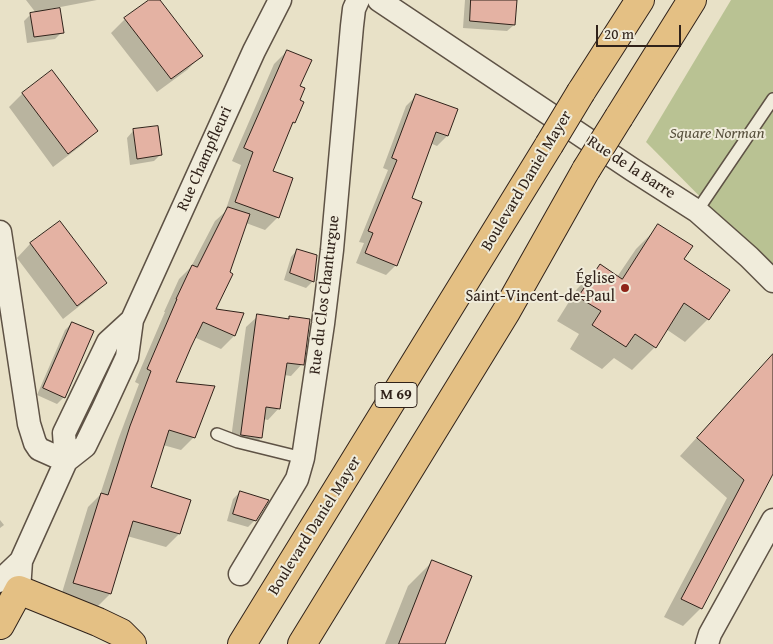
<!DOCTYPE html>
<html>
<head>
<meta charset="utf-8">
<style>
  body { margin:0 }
  #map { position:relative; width:773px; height:644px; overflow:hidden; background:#e8e1c7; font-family:"Gentium Book Plus",serif }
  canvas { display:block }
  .scale { position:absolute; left:596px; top:25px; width:85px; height:22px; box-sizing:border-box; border:2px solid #30221a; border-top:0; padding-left:6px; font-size:15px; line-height:18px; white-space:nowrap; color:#30221a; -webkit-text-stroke:4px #f0ecdb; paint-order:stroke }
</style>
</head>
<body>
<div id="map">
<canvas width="773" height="644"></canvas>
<div class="scale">20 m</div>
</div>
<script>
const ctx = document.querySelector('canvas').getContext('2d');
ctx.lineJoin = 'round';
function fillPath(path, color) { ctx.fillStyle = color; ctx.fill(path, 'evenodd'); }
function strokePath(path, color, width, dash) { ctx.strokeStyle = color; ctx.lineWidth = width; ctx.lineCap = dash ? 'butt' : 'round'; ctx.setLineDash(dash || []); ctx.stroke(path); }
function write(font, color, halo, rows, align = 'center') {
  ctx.font = font + ' "Gentium Book Plus",serif'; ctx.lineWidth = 4; ctx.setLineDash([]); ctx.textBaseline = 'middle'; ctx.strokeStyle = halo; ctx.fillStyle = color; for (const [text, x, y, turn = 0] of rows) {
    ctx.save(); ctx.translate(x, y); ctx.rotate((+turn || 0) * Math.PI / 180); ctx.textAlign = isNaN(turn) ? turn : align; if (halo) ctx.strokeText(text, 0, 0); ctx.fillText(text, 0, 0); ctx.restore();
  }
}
const green = new Path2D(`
  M731,0H773V267L726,223L646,142Z`);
const shadow = new Path2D(`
  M26,0H97L50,9L62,32L55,39L27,43L24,21L31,14L36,13Z
  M151,0H158L201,56L187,70L157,92L111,33L125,19Z
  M465,0H516L514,25L507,31L463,28Z
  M287,51L299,87V101L302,102L294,123L289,127L271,172L278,217L265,230L246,223L214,310L243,314L234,336L221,349L194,337L174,383L194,437L181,450L163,445L149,488L179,534L166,547L127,536L110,594L97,607L61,596L88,507L100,495L118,440L139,384L135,382L165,312H164L179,279L191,267L215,221L225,212L241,165L232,161L274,64Z
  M51,72L96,131L82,145L53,167L9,107L22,94Z
  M416,96L457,110L447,136L437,146L430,143L410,199L396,265L386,275L356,263L364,243L359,242L388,170L383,168L406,106Z
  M133,131L161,154L154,161L130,165L127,138Z
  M60,222L106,283L92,296L63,319L17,258L30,244Z
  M659,226L682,259L728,291L708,319L685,342L666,329L655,347L632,370L614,358L602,369L570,349L579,334L557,321L577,289L600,266L617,277L636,249Z
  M297,250L313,281L306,288L284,280L291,257Z
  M258,316L287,320L290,317L302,364L291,376L284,375L279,408L268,420L263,419L261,438L250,449L230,446L246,327Z
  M72,323L64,397L57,404L37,395L65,330Z
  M756,374L773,389V471L700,609L683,626L664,617L727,498L680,456L739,391Z
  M240,492L255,520L248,527L227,521L233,499Z
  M0,520L4,525L0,528Z
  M432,562L444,644H385L408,586Z`);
const building = new Path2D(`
  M149,0H160L203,56L171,79L124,18Z
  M471,0H517L515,25L470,21Z
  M60,8L64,33L34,37L30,13Z
  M287,50L312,60L300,86L305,88L300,100L304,102L295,123L293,122L273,171L293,178L279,218L235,202L253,152L244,148Z
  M52,70L98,131L68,154L22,93Z
  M416,94L458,109L448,136L436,132L412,198L422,202L397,266L365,253L373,233L368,231L397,160L392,158Z
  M158,126L162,155L137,159L133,129Z
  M228,207L250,214L230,272L233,274L216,309L244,313L235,336L203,322L191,347L176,382L215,386L195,438L169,430L151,487L191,500L180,534L133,521L111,594L73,583L101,493L108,495L130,426L151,371L147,369L177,299H176L192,265L197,267Z
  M60,221L107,283L77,306L30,243Z
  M658,224L693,246L684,259L730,290L709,320L684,303L656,348L635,334L626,347L592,325L601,311L578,297L600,264L622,279Z
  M297,249L317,255L314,282L290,273Z
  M257,314L289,319V316L310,319L304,365L287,363L280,409L266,407L262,438L241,435Z
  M72,322L94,331L65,398L43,388Z
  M773,354V474L702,609L681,599L744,480L697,438Z
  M240,491L269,500L256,521L233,514Z
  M432,560L472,576L445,644H399Z`);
const lane = new Path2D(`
  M697,211L773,99
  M217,434L238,442L303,458`);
const street = new Path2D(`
  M379,0L633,170L697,211L749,257L773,281
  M0,232L29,424L35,443L39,449L66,461
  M66,461L85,446L103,409L127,357L132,320L254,51L280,0
  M240,574L297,479L303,458L323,324L332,250L352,26L354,9L358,0
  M0,581L21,561
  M19,590L21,561L66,461L64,433L108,342L132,320
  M707,644L710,634L773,520`);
const primary = new Path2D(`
  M581,92L640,0
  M619,117L692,0
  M0,625L19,590L98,622L121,633L132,644
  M242,644L549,145
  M302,644L506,312L586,170`);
const primaryBridge = new Path2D(`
  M549,145L581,92
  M586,170L619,117`);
const markers = [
  [625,288,5,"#8f2418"]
];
const shields = [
  [396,395,42]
];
const shieldNames = [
  ["M 69",396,395]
];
const parkNames = [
  ["Square Norman",717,134]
];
const streetNames = [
  ["Rue Champfleuri",205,159,-66],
  ["Rue de la Barre",631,168,33],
  ["Boulevard Daniel Mayer",527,181,-59],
  ["Rue du Clos Chanturgue",325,295,-83],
  ["Boulevard Daniel Mayer",315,526,-58]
];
const poiNames = [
  ["Église",615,279],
  ["Saint-Vincent-de-Paul",615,297]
];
fillPath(green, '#b9c293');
fillPath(shadow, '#0003');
fillPath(building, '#e4b2a3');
strokePath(building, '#30221a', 1);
strokePath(lane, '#5e5245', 14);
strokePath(street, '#5e5245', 25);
strokePath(primary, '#30221a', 30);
strokePath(lane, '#f0ecdb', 11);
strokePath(street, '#f0ecdb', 22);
strokePath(primary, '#e4c084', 28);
strokePath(primaryBridge, '#30221a', 30, []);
strokePath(primaryBridge, '#e4c084', 28);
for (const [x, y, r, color] of markers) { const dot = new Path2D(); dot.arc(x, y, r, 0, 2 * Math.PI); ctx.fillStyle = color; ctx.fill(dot); strokePath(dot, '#f0ecdb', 2); }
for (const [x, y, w] of shields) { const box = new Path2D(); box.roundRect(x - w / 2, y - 12.5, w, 25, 4); ctx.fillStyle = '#f0ecdb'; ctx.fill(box); strokePath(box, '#30221a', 1); }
write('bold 15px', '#30221a', null, shieldNames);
write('italic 16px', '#59523e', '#f0ecdb', parkNames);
write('16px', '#30221a', '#f0ecdb', streetNames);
write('16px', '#30221a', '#f0ecdb', poiNames, 'right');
</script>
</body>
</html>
